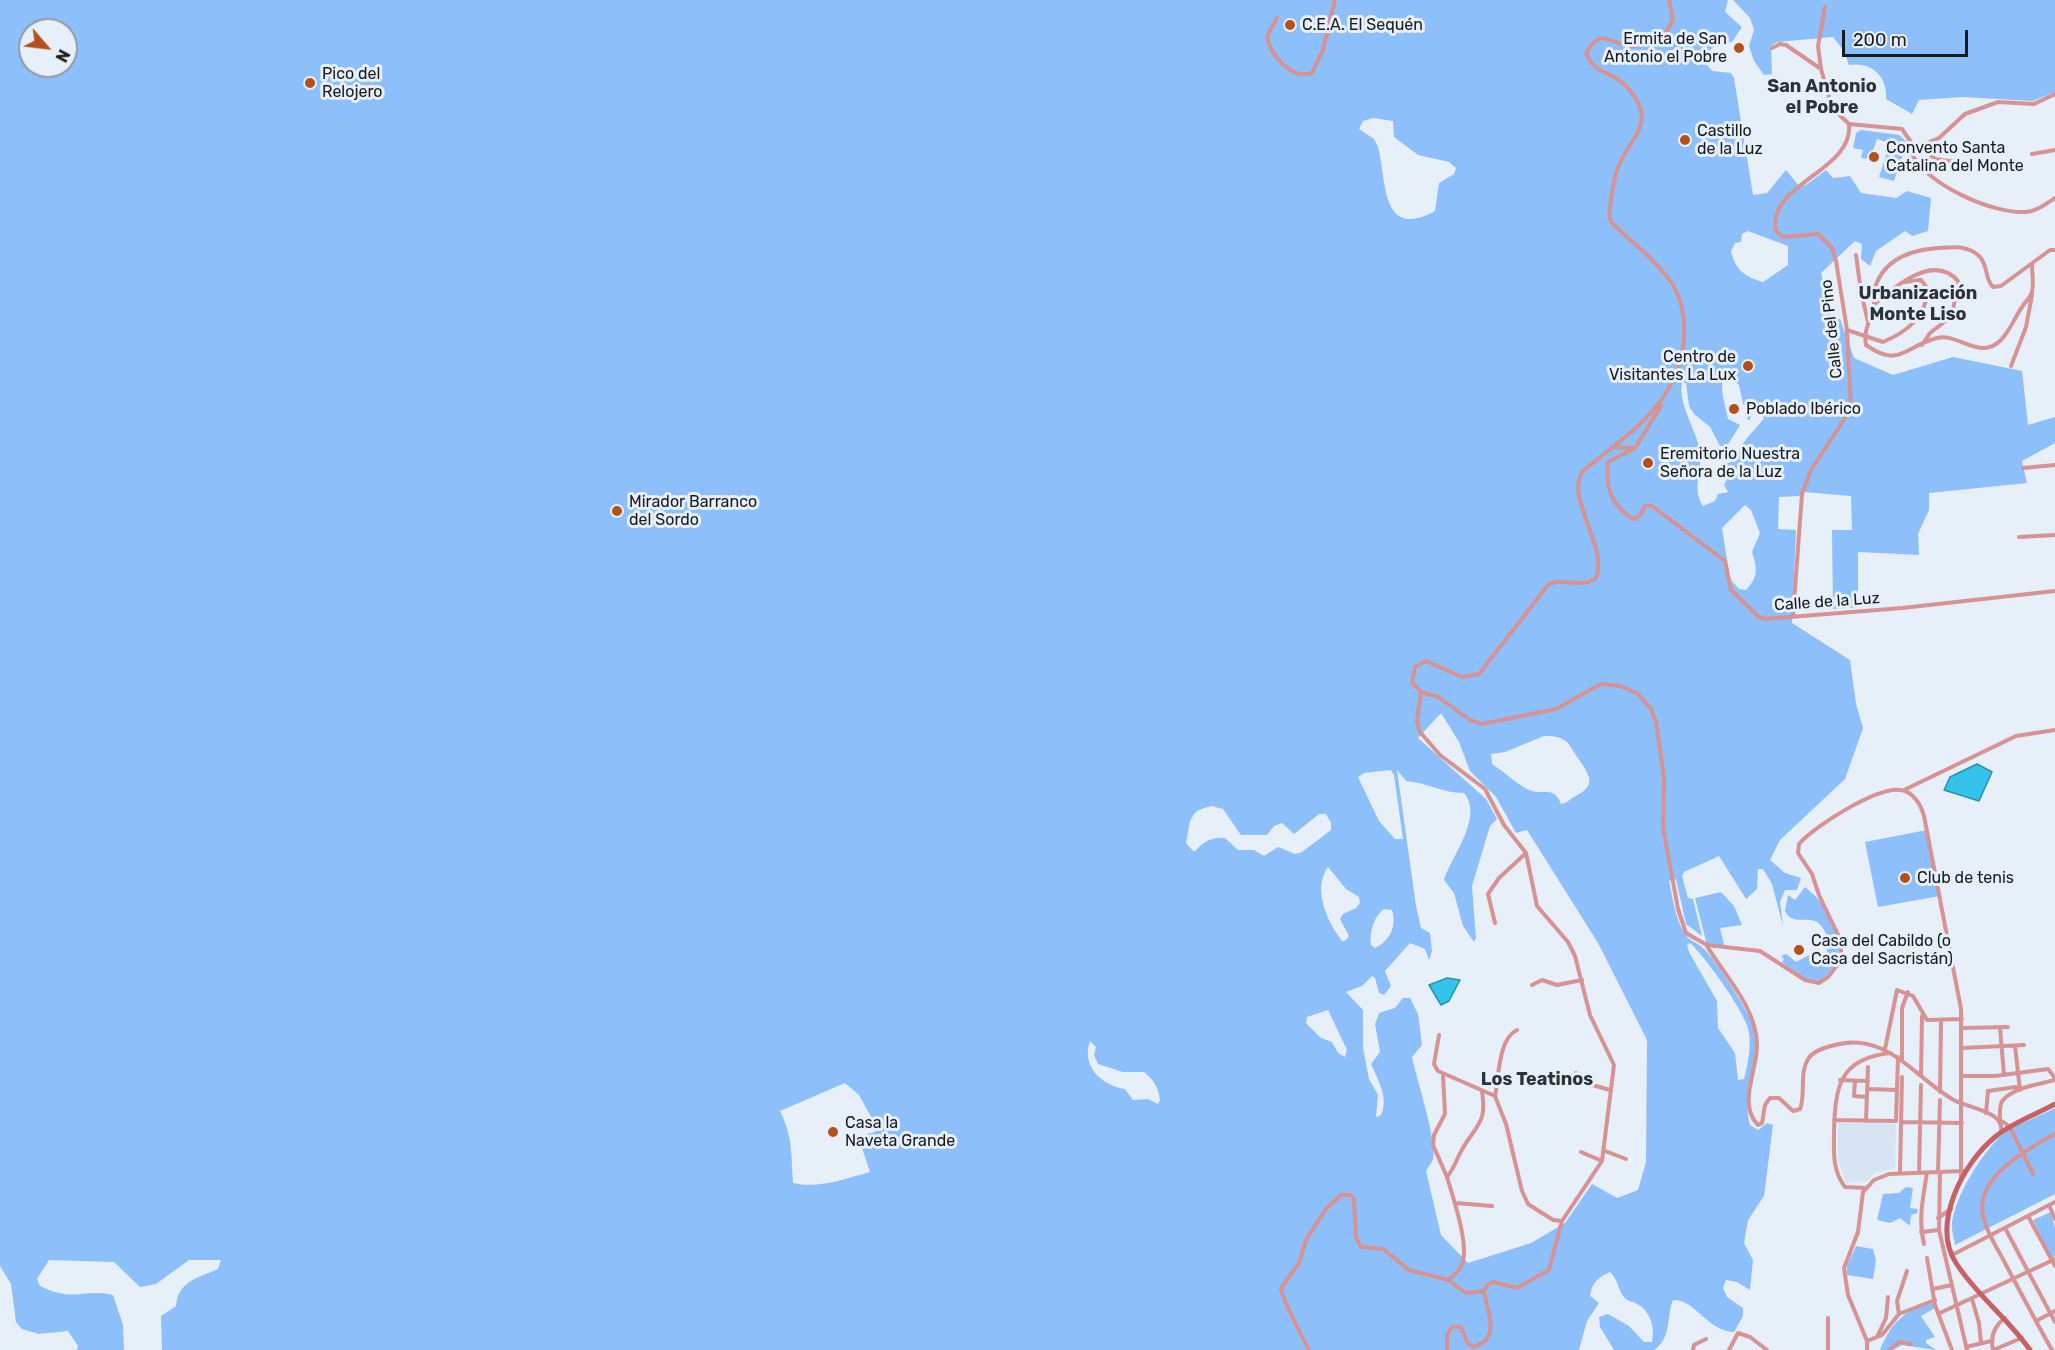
<!DOCTYPE html>
<html>
<head>
<meta charset="utf-8">
<style>
  body { margin:0 }
  #map { position:relative; width:2055px; height:1350px; overflow:hidden; background:#e7eff9; font-family:Rubik,sans-serif }
  canvas { display:block }
  .north { position:absolute; left:18px; top:18px; width:60px; height:60px; box-sizing:border-box; background:#e7eff9; border:2px solid #949aa1; border-radius:50%; rotate:118deg; font-size:16px; font-weight:700; line-height:24px; text-align:center; color:#181b1e }
  .north::after { content:''; display:block; margin:auto; width:21px; height:27px; background:#b4511a; clip-path:polygon(50% 0,100% 100%,50% 72%,0 100%) }
  .scale { position:absolute; left:1842px; top:30px; width:126px; height:27px; box-sizing:border-box; border:3px solid #181b1e; border-top:0; padding-left:8px; font-size:18px; line-height:21px; white-space:nowrap; color:#181b1e; -webkit-text-stroke:4px #e7eff9; paint-order:stroke }
</style>
</head>
<body>
<div id="map">
<canvas width="2055" height="1350"></canvas>
<div class="north">N</div>
<div class="scale">200 m</div>
</div>
<script>
const ctx = document.querySelector('canvas').getContext('2d');
ctx.lineJoin = 'round';
function fillPath(path, color) { ctx.fillStyle = color; ctx.fill(path, 'evenodd'); }
function strokePath(path, color, width, dash) { ctx.strokeStyle = color; ctx.lineWidth = width; ctx.lineCap = dash ? 'butt' : 'round'; ctx.setLineDash(dash || []); ctx.stroke(path); }
function write(font, color, halo, rows, align = 'center') {
  ctx.font = font + ' Rubik,sans-serif'; ctx.lineWidth = 6; ctx.setLineDash([]); ctx.textBaseline = 'middle'; ctx.strokeStyle = halo; ctx.fillStyle = color; for (const [text, x, y, turn = 0] of rows) {
    ctx.save(); ctx.translate(x, y); ctx.rotate((+turn || 0) * Math.PI / 180); ctx.textAlign = isNaN(turn) ? turn : align; if (halo) ctx.strokeText(text, 0, 0); ctx.fillText(text, 0, 0); ctx.restore();
  }
}
const built = new Path2D(`
  M1838,1123L1896,1124L1895,1168L1875,1173L1867,1181L1846,1183L1838,1160Z`);
const green = new Path2D(`
  M0,0H1728L1725,12L1742,27L1732,42C1715,44 1710,45 1705,62L1712,71L1731,73L1734,78L1753,195L1767,193L1786,170L1799,186L1806,185L1826,170L1833,178L1850,176L1861,193L1896,198L1907,191L1931,198L1928,231L1912,236L1905,231L1876,251L1870,266L1861,259L1862,244L1855,241L1821,273L1832,318L1840,319L1854,358L1893,375L1953,357L2022,371L2028,425L2055,417V443L2022,461L2027,483L1929,493V510L1918,534L1919,555L1858,552V607L1833,609L1832,530H1852L1851,496L1804,492L1799,496L1779,497L1778,529L1796,530L1792,623L1850,660L1856,704L1863,728L1845,779L1780,840L1770,860L1785,873L1801,878L1797,890H1785L1780,902L1783,926L1772,884L1763,869H1758L1757,889L1746,899L1719,856L1684,872L1682,876L1688,898L1693,899L1702,936L1686,924L1676,879L1669,881C1673,899 1675,918 1685,934C1689,941 1697,942 1703,948C1717,961 1745,1006 1753,1025C1764,1055 1740,1089 1750,1125L1758,1130L1767,1123L1773,1125L1764,1196L1748,1220L1744,1243L1753,1260L1750,1290L1737,1282L1726,1280L1723,1288L1727,1297L1743,1308V1316L1734,1332C1707,1331 1695,1299 1673,1300C1666,1317 1672,1338 1654,1350H1614L1600,1327L1599,1317L1608,1314L1629,1326L1644,1342H1652C1655,1329 1651,1311 1637,1304C1632,1301 1628,1302 1624,1297C1618,1290 1619,1281 1610,1272C1598,1277 1592,1283 1590,1296L1599,1303L1587,1321L1579,1350H162L161,1316L176,1306C178,1281 198,1278 218,1269L221,1260H189L156,1284L140,1287L114,1262L49,1260L37,1279L40,1286C74,1303 84,1288 113,1295L123,1325L124,1350H77L78,1346L68,1331L39,1334L22,1329L16,1322L11,1284L0,1266ZM30,30H66V66H30ZM1373,118L1393,121L1394,137L1418,155L1449,162L1456,168L1454,174L1439,183L1435,211C1380,241 1387,180 1378,147L1374,139L1359,129L1363,121ZM1748,231L1788,246V265L1763,282C1744,276 1736,271 1731,251L1735,243L1741,242L1742,234ZM1726,373L1739,385L1743,404L1749,408L1747,418L1749,421L1755,406L1764,418C1756,430 1739,442 1738,458L1726,464L1727,479L1724,485L1728,492L1718,494L1715,501L1703,506C1691,488 1703,471 1700,451C1696,428 1678,406 1682,382L1686,383L1689,406L1694,414L1710,427L1720,446H1727L1740,425L1728,419C1726,406 1717,383 1726,373ZM1745,505L1751,510L1760,533L1752,552C1757,569 1759,576 1746,590L1739,589L1730,579L1722,528ZM1441,713L1459,742L1470,771L1496,797L1516,833L1527,830L1598,943L1647,1040L1646,1162L1638,1190L1617,1198L1592,1184L1565,1223L1531,1243L1468,1263L1441,1235L1426,1171C1428,1167 1432,1163 1433,1159C1438,1144 1416,1077 1412,1057L1422,1045L1418,1014L1410,998H1403L1395,1008L1379,1013L1375,1024L1380,1052L1371,1064C1378,1081 1389,1097 1381,1115L1376,1117L1378,1095L1369,1079L1363,1048V1010L1346,992L1362,986L1372,976L1375,978L1379,993L1384,995L1391,986L1385,971L1410,943L1425,949L1429,960L1432,951L1430,933L1421,928L1416,906L1397,770L1406,781C1428,783 1443,793 1464,793C1484,817 1451,857 1444,880L1454,893L1463,926L1474,942L1476,938L1472,886L1490,826L1497,819L1486,799L1418,738ZM1544,736C1569,736 1567,743 1580,761C1592,779 1595,786 1574,797C1569,800 1567,803 1561,804C1554,785 1542,796 1529,790C1518,785 1503,771 1492,764L1491,754L1505,752ZM1391,770L1394,775L1403,839H1395L1379,821L1358,777L1364,773ZM1212,806L1223,809L1241,835H1267L1274,826L1282,823L1294,834L1319,814H1326L1331,823V830L1302,852L1295,854L1278,847L1264,856L1254,850H1238L1225,838C1210,837 1204,842 1194,852L1186,843C1191,821 1187,811 1212,806ZM1328,867L1346,889L1359,897L1360,903L1356,908L1343,914L1340,919L1349,936L1346,940L1342,941C1327,921 1312,889 1328,867ZM1384,909L1392,910C1397,926 1390,941 1375,948L1371,945C1369,932 1374,916 1384,909ZM1690,943C1707,959 1741,1007 1748,1028C1752,1044 1748,1064 1744,1079L1738,1080L1735,1053L1718,1028L1717,1001L1689,952L1687,945ZM1328,1010L1347,1050L1345,1057L1338,1053L1332,1042L1321,1038L1306,1023L1307,1017ZM1090,1041L1096,1047L1094,1055L1098,1064L1123,1072H1144C1154,1080 1158,1087 1160,1100L1158,1104L1148,1099L1133,1100L1125,1089C1101,1086 1081,1065 1090,1041ZM845,1083L859,1095L876,1126L875,1132L858,1136L870,1172C844,1179 819,1189 793,1183C791,1154 793,1138 780,1111Z
  M1733,0H2055V92L2033,101L1963,97L1919,100L1912,114L1886,99C1888,77 1872,61 1849,65L1844,51L1833,37L1777,42L1771,46L1772,74L1764,75L1754,61L1749,46L1754,30L1750,18Z
  M1861,130L1899,135L1907,142L1894,181L1879,177L1890,143L1877,139L1870,159L1861,158L1863,150L1853,148L1856,133Z
  M1927,830L1940,896L1878,907L1865,842Z
  M1805,887C1834,909 1857,954 1820,981L1805,979L1782,962L1784,959L1781,956L1786,954L1796,962L1815,952L1824,955L1827,953V943L1830,941C1826,935 1822,923 1815,921C1803,917 1792,925 1785,911L1788,895L1795,900Z
  M1721,892L1734,906L1742,925L1720,928L1725,948L1707,945L1695,898Z
  M2055,1108V1194L1955,1245C1954,1239 1952,1233 1952,1227C1952,1200 1986,1144 2009,1130C2023,1122 2040,1116 2055,1108Z
  M1906,1187L1913,1188L1910,1208L1918,1209L1917,1213L1911,1215L1910,1226L1900,1218L1890,1223L1877,1220L1883,1194L1899,1193Z
  M2051,1212L2055,1228V1256L2052,1258L2033,1220Z
  M1856,1246L1873,1249L1876,1260L1873,1279L1847,1275V1266Z
  M1934,1303L1935,1308L1921,1316L1935,1337L1926,1340V1343L1936,1350L1902,1345L1893,1350H1880C1891,1324 1902,1310 1934,1303Z`);
const water = new Path2D(`
  M1977,764L1992,772L1979,801L1944,790L1950,777Z
  M1447,978L1460,980L1449,1001L1441,1005L1429,985Z`);
const street = new Path2D(`
  M1669,0L1673,20L1664,36C1656,41 1642,46 1631,46C1609,44 1601,26 1586,53C1595,76 1613,71 1627,87C1661,124 1627,139 1617,170C1612,185 1611,201 1609,216L1612,223C1632,242 1658,262 1673,285C1683,302 1685,320 1684,338C1679,404 1629,433 1583,471C1564,497 1609,548 1596,578C1581,590 1563,576 1548,585L1479,674L1462,677L1426,661L1415,667L1412,683L1421,692L1438,697L1470,720L1482,724L1556,709L1601,684L1620,686L1637,693L1651,709L1656,722L1664,778L1663,827L1678,909L1686,933L1707,945L1760,951L1805,980L1819,983L1828,977L1838,964L1841,956V941L1819,895L1812,874L1798,853L1799,844C1814,826 1877,787 1900,790C1913,791 1921,805 1924,816L1961,1009V1178
  M1277,18L1267,36C1270,55 1291,80 1312,73L1323,50L1335,0
  M1772,48L1780,44L1786,45L1821,69
  M1849,124L1902,129L1915,148L1913,156C1929,185 1992,214 2026,212C2037,211 2046,204 2055,198
  M1922,147L1935,159L1956,162
  M1915,148L1939,138L1965,114L1998,102L2034,104L2055,94
  M2032,154L2055,150
  M1856,255L1861,292L1868,322
  M2032,264C2032,273 2034,283 2032,292C2031,297 2025,302 2022,307C2012,321 2004,349 1982,348C1967,347 1951,334 1937,338C1905,346 1900,369 1866,345C1863,330 1871,320 1874,305C1874,300 1873,295 1874,291C1882,259 1910,250 1938,248C1952,247 1966,245 1978,255C1989,265 1984,278 1993,287L2001,286L2050,250H2055
  M1875,304C1895,286 1934,253 1958,281L1952,316L1930,333L1922,345
  M1847,330L1883,342C1907,332 1926,317 1928,289L1921,280L1905,282
  M2011,366L2026,327L2032,295
  M1661,406L1635,448L1608,462C1605,487 1611,507 1634,519L1640,516L1645,506H1652L1721,558L1725,561L1731,590L1759,617L1765,619L1902,608L2055,591
  M1612,447L1635,448
  M2023,468L2055,465
  M2019,537L2055,535
  M1793,616L1802,494L1811,470L1851,409L1847,330L1836,261L1832,248L1818,234L1783,237L1776,231C1766,184 1854,171 1849,124L1832,108L1821,69L1818,46L1825,7
  M1421,692L1417,721L1420,732L1440,755L1485,789L1504,825L1526,853L1537,906L1568,942L1575,956L1590,1015L1614,1065L1602,1161L1562,1221L1549,1270L1517,1288L1493,1282L1488,1284L1484,1291C1486,1309 1503,1339 1473,1347L1467,1342L1461,1327H1452L1447,1335V1350
  M1904,790L2016,736L2055,730
  M1495,923L1488,894L1499,878L1526,853
  M1707,946C1725,976 1756,1007 1757,1044C1758,1069 1737,1104 1758,1125L1762,1123L1765,1105L1770,1098H1779L1793,1111L1800,1109C1806,1094 1799,1074 1808,1059C1813,1051 1823,1048 1831,1046C1884,1029 1912,1075 1952,1099C1966,1108 2005,1111 2001,1131
  M1532,985L1542,980L1557,985L1582,980
  M2000,1027L2004,1075
  M1963,1028L2008,1027
  M1439,1035L1434,1064L1438,1071L1495,1096L1506,1124L1522,1191L1528,1204L1553,1220L1562,1221
  M1963,1048L2024,1045
  M1885,1049L1897,990L1913,996L1927,1020L1962,1019
  M1902,1059V1008L1908,992
  M1576,1073L1582,1082L1610,1090
  M1443,1075L1445,1114L1434,1135L1433,1145L1447,1177
  M1921,1075L1922,1016
  M1963,1076H1995L2048,1069L2055,1078
  M1840,1080L1868,1081
  M1855,1081L1854,1096L1867,1097
  M1868,1089L1897,1090
  M1940,1092L1941,1020
  M1495,1096C1499,1077 1498,1039 1517,1030
  M1986,1113L1988,1091L2016,1087L2020,1090L2015,1046
  M2000,1119C2000,1113 1999,1104 2003,1100C2014,1087 2040,1084 2055,1080
  M1834,1120L1896,1121L1898,1057
  M1866,1121L1868,1067
  M2002,1121L2010,1127L2033,1174
  M1901,1122L1962,1123
  M1605,1151L1626,1159
  M1581,1152L1602,1161
  M1938,1172L1940,1100
  M1940,1172L1939,1230L1967,1350
  M1900,1173L1902,1077
  M1919,1173L1921,1085
  M1866,1188L1845,1187C1832,1170 1834,1152 1834,1133C1835,1087 1839,1058 1891,1053
  M1455,1203L1492,1206
  M2049,1205L2055,1219
  M2028,1216L2055,1266
  M1938,1218L1951,1209
  M2005,1228L2055,1322
  M1921,1232L1939,1230
  M1924,1244C1918,1220 1923,1197 1927,1173
  M1952,1255L2055,1202
  M1927,1258L1935,1305L1952,1350
  M1448,1280C1455,1275 1461,1269 1463,1261C1468,1241 1453,1197 1447,1177C1456,1166 1458,1154 1466,1143C1481,1121 1486,1119 1482,1091
  M1933,1289L1952,1285
  M1972,1299L1979,1323L1981,1343
  M1940,1313L2055,1259
  M1899,1314L1897,1301L1907,1271
  M1899,1314L1935,1300
  M2036,1321L2055,1311
  M1877,1337L1886,1318L1888,1297
  M1867,1341L1882,1335L1899,1314
  M1966,1347L1991,1341
  M1309,1350C1303,1339 1282,1298 1281,1288L1299,1263L1306,1240L1326,1209L1341,1195H1351L1354,1199L1356,1237L1361,1247L1383,1249L1409,1270L1448,1280L1466,1293L1484,1291
  M1693,1350L1694,1345L1706,1339
  M1729,1350L1738,1333L1750,1337L1767,1350
  M1828,1350V1318
  M1867,1350V1341L1848,1295L1844,1268L1858,1232L1863,1192L1874,1180L1889,1174L1963,1171
  M1889,1350L1899,1342L1911,1344
  M1993,1350C1990,1336 1994,1326 2005,1318
  M1993,1350L2022,1338
  M2052,1350C2036,1322 2021,1293 2006,1265C1998,1249 1986,1232 1983,1215C1975,1177 2029,1148 2055,1134`);
const secondary = new Path2D(`
  M2030,1350C2008,1318 1977,1296 1956,1263C1931,1224 1963,1163 1995,1137C2012,1123 2035,1115 2055,1104`);
const markers = [
  [1290,25,6,"#b4511a"],
  [1739,48,6,"#b4511a"],
  [310,83,6,"#b4511a"],
  [1685,140,6,"#b4511a"],
  [1874,157,6,"#b4511a"],
  [1748,366,6,"#b4511a"],
  [1734,409,6,"#b4511a"],
  [1648,463,6,"#b4511a"],
  [617,511,6,"#b4511a"],
  [1905,878,6,"#b4511a"],
  [1799,950,6,"#b4511a"],
  [833,1132,6,"#b4511a"]
];
const poiNames = [
  ["C.E.A. El Sequén",1302,25],
  ["Ermita de San",1727,39,"right"],
  ["Antonio el Pobre",1727,57,"right"],
  ["Pico del",322,74],
  ["Relojero",322,92],
  ["Castillo",1697,131],
  ["de la Luz",1697,149],
  ["Convento Santa",1886,148],
  ["Catalina del Monte",1886,166],
  ["Centro de",1736,357,"right"],
  ["Visitantes La Lux",1736,375,"right"],
  ["Poblado Ibérico",1746,409],
  ["Eremitorio Nuestra",1660,454],
  ["Señora de la Luz",1660,472],
  ["Mirador Barranco",629,502],
  ["del Sordo",629,520],
  ["Club de tenis",1917,878],
  ["Casa del Cabildo (o",1811,941],
  ["Casa del Sacristán)",1811,959],
  ["Casa la",845,1123],
  ["Naveta Grande",845,1141]
];
const streetNames = [
  ["Calle del Pino",1832,329,-96],
  ["Calle de la Luz",1827,602,-4]
];
const neighbourhoodNames = [
  ["San Antonio",1822,87],
  ["el Pobre",1822,108],
  ["Urbanización",1918,294],
  ["Monte Liso",1918,315],
  ["Los Teatinos",1537,1080]
];
fillPath(built, '#d7e4f3');
fillPath(green, '#8dbffb');
fillPath(water, '#34c3ea');
strokePath(water, '#2c91ad', 1.5);
strokePath(street, '#d79293', 4);
strokePath(secondary, '#c66266', 5);
for (const [x, y, r, color] of markers) { const dot = new Path2D(); dot.arc(x, y, r, 0, 2 * Math.PI); ctx.fillStyle = color; ctx.fill(dot); strokePath(dot, '#e7eff9', 2); }
write('16px', '#181b1e', '#e7eff9', poiNames, 'left');
write('16px', '#181b1e', '#e7eff9', streetNames);
write('bold 18px', '#2c3239', '#e7eff9', neighbourhoodNames);
</script>
</body>
</html>
